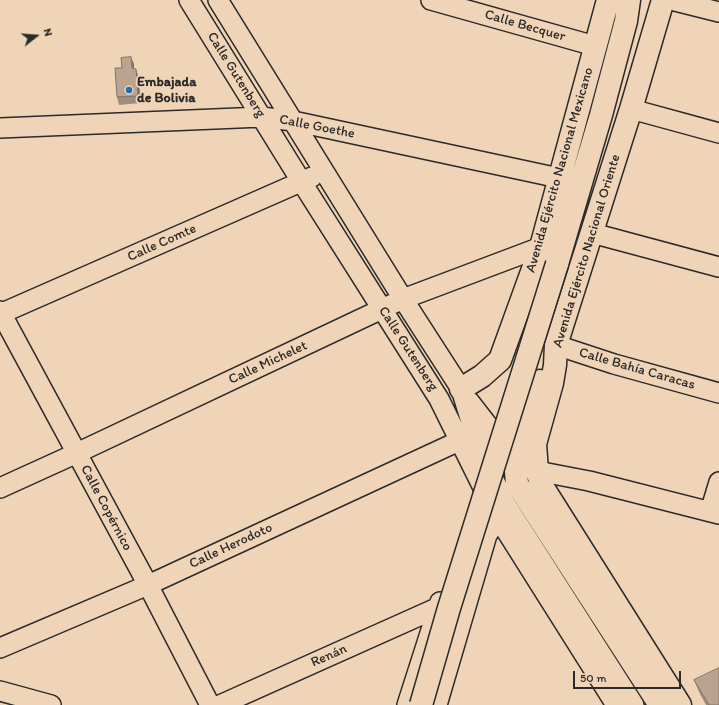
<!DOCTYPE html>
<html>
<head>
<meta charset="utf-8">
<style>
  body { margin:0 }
  #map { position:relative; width:719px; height:705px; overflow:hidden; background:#f0d4b7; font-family:Itim,sans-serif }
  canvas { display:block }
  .north { position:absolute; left:16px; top:16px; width:40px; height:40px; -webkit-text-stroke:3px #f0d4b7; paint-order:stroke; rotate:73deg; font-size:11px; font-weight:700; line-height:16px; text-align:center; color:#2b2b2b }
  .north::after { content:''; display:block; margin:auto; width:14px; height:18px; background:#2b2b2b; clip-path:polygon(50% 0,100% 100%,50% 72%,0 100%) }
  .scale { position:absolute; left:573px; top:671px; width:108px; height:18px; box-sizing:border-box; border:2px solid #2b2b2b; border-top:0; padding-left:5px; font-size:12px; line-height:14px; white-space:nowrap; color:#2b2b2b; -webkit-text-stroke:3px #f0d4b7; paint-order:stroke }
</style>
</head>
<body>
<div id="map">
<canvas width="719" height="705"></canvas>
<div class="north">N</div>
<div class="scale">50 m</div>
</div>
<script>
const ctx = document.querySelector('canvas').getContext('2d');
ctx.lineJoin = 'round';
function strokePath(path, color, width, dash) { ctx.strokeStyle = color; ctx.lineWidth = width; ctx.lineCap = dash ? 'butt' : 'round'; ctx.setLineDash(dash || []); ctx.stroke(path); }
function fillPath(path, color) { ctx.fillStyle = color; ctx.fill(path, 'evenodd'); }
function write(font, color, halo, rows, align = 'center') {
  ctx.font = font + ' Itim,sans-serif'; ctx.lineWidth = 3.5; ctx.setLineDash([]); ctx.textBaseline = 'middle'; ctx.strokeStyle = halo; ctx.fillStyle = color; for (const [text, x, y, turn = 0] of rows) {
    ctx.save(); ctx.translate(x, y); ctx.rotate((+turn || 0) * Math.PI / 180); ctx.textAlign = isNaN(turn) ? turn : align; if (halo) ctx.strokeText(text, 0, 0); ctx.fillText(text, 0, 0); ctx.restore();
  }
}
const minor = new Path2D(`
  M189,0L301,181L439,399L498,518L616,705
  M218,0L403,299L461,389L479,448L505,503L634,705
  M431,0L595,46
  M671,0L719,12
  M631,109L719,133
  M0,128L262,117L293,121L559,178
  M592,233L719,267
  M0,311L148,585L210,705
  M0,314L312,177
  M556,345L614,364L719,393
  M469,401L490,428L503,456
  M537,471L589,481L719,514
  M0,488L77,453L403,299L541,247
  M710,512L719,482
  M0,648L148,585L459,441
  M0,691L51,705
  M220,705L439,607
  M407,705L440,602
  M437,705L487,535L498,518`);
const major = new Path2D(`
  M663,0L631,109L556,345L555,365L552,383L535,444L537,471L542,486L680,705
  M557,264L601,115L626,21L629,0
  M540,381C532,401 521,422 517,443C514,457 516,471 517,484L660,705
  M461,389L482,376L500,360L541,247L608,0`);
const majorBridge = new Path2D(`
  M421,705L449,608L557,264`);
const wall = new Path2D(`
  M134,64V69H136L138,76L141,103L119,105L117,97Z
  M694,680L719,705H706L700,694Z`);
const shadedWall = new Path2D(`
  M131,57L134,64V76L132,68Z
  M136,69L138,76L141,103L138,96Z`);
const building = new Path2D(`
  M131,57L132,68L136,69L138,96L117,97L115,68H122L121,58Z
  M719,668V705H709L694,680Z`);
const markers = [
  [129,90,4,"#1f6fb2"]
];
const streetNames = [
  ["Calle Becquer",525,26,16],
  ["Calle Gutenberg",236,75,58],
  ["Calle Goethe",317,127,11],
  ["Avenida Ejército Nacional Mexicano",560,170,-74],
  ["Calle Comte",162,243,-24],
  ["Avenida Ejército Nacional Oriente",587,251,-73],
  ["Calle Gutenberg",408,349,57],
  ["Calle Michelet",268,363,-25],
  ["Calle Bahía Caracas",637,369,16],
  ["Calle Copérnico",106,508,62],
  ["Calle Herodoto",231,546,-25],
  ["Renán",329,656,-24]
];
const poiNames = [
  ["Embajada",137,82],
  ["de Bolivia",137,98]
];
strokePath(minor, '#2b2b2b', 22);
strokePath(major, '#2b2b2b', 25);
strokePath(minor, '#f0d4b7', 19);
strokePath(major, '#f0d4b7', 22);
strokePath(majorBridge, '#2b2b2b', 25, []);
strokePath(majorBridge, '#f0d4b7', 22);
fillPath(wall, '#a08d7c');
fillPath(shadedWall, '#827365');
fillPath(building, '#baa490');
strokePath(building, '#827365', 1);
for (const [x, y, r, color] of markers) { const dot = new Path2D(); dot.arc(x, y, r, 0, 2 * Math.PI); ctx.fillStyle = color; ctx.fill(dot); strokePath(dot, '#f0d4b7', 1.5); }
write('14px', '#2b2b2b', '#f0d4b7', streetNames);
write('bold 14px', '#2b2b2b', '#f0d4b7', poiNames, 'left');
</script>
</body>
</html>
